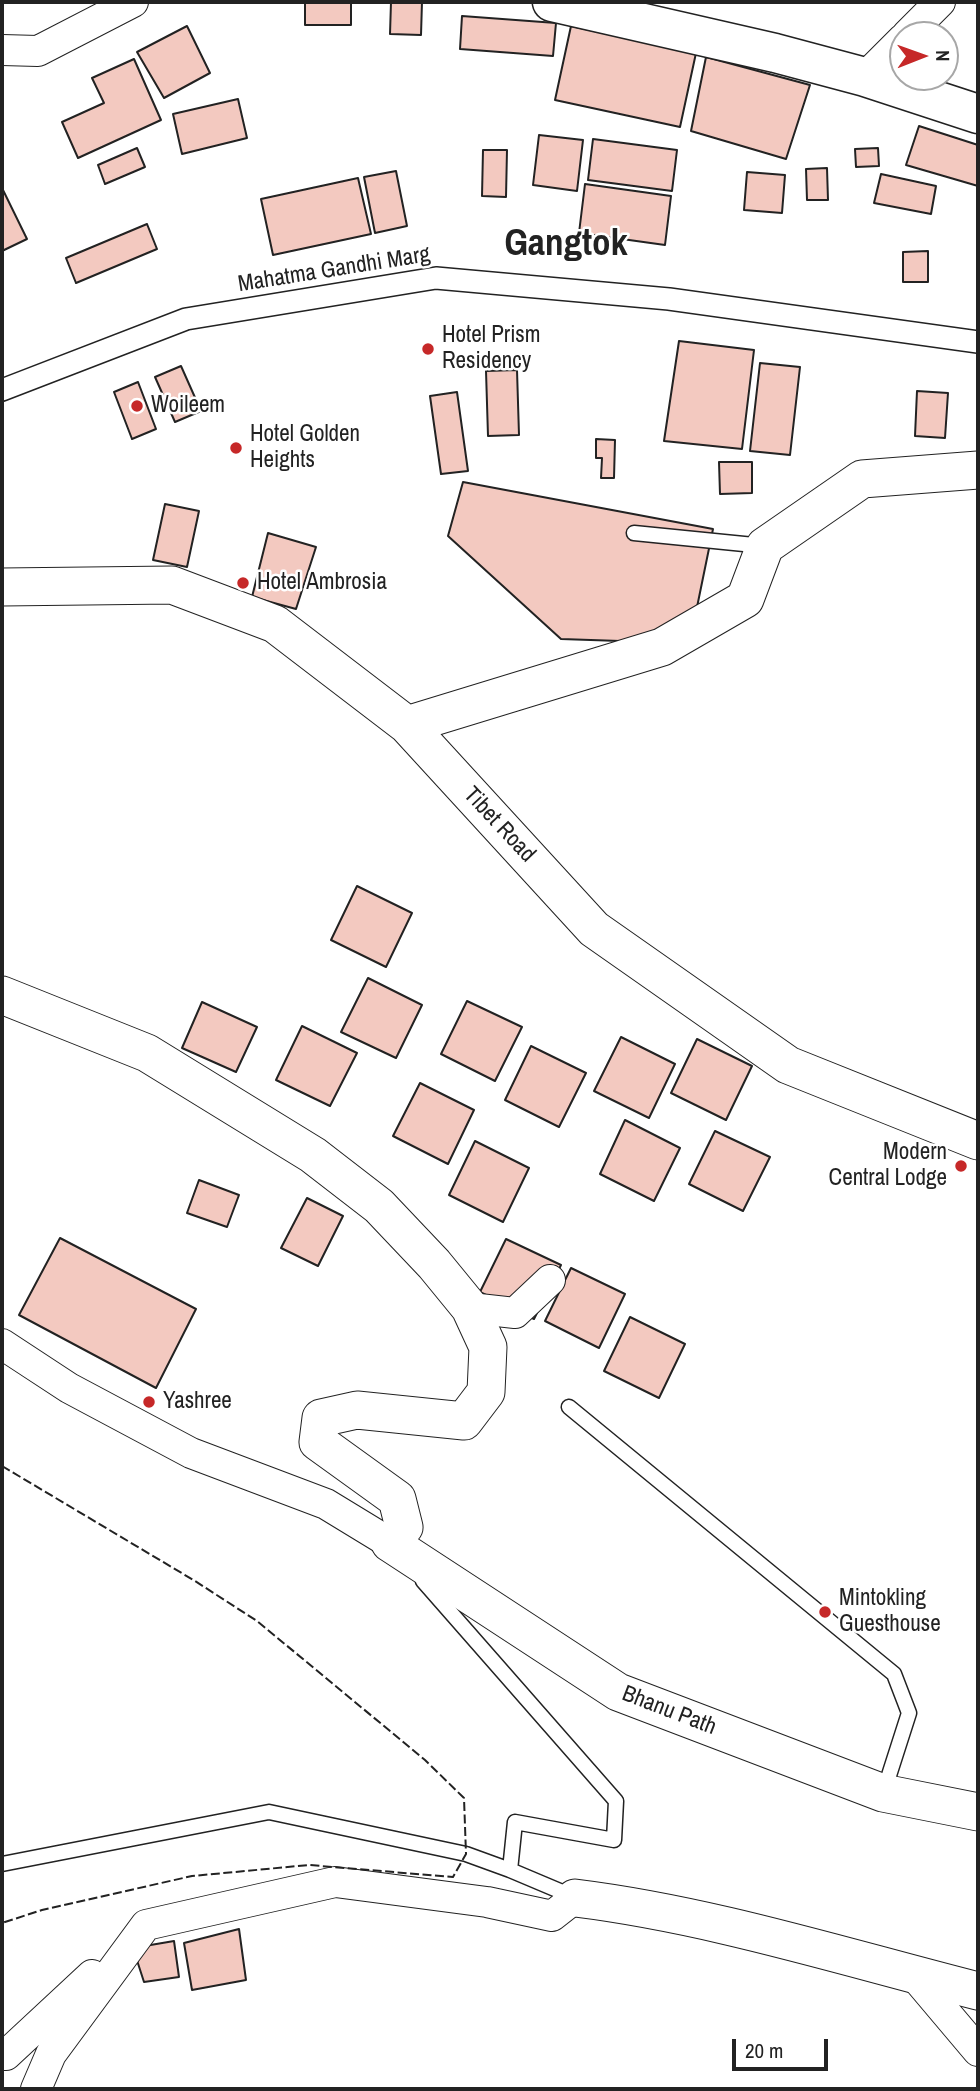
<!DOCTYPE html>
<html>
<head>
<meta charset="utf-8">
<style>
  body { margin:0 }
  #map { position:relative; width:980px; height:2091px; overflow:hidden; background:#fff; font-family:"Archivo Narrow",sans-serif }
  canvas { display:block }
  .frame { position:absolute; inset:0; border:4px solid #222; pointer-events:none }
  .north { position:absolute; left:889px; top:21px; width:70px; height:70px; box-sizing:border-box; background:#fff; border:2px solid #a7a7a7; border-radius:50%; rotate:89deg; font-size:19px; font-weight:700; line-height:28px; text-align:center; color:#222 }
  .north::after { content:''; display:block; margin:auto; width:24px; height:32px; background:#c62828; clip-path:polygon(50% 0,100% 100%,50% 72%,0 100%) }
  .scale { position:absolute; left:732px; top:2039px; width:96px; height:32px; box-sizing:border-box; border:4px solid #222; border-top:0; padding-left:9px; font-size:21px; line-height:24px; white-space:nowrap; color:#222; -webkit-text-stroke:5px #fff; paint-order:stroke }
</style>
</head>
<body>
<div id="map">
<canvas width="980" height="2091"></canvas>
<div class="frame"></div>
<div class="north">N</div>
<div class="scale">20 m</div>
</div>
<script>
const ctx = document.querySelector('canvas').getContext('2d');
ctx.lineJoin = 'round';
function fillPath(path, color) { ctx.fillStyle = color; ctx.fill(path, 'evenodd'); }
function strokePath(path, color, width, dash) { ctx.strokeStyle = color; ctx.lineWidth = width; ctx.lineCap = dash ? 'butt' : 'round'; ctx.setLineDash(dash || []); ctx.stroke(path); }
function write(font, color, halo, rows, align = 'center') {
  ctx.font = font + ' "Archivo Narrow",sans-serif'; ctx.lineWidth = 5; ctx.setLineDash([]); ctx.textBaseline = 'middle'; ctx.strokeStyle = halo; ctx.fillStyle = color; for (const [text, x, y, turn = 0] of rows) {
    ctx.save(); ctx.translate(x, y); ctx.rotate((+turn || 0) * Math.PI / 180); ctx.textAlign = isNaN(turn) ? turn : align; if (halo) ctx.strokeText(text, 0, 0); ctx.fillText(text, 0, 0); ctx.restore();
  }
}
const building = new Path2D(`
  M305,2H351V25H305Z
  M391,2H422L421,35L390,34Z
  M462,16L556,23L553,56L460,49Z
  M187,26L210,73L164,98L137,52Z
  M571,26L696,53L680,127L555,100Z
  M706,57L810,85L786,159L691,131Z
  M134,59L161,120L78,158L62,122L104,103L92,78Z
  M238,99L247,138L182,154L173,114Z
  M919,126L978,145V186L906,165Z
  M539,135L583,140L577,191L533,185Z
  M593,139L677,150L672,191L588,180Z
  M137,148L145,167L105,184L98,165Z
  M878,148L879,166L856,167L855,149Z
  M483,150H507L506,197L482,196Z
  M827,168L828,200H807L806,169Z
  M396,171L407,226L375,233L364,177Z
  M747,172L785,175L782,213L744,210Z
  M881,174L936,186L931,214L874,203Z
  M358,178L371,234L273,255L261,199Z
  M585,184L671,196L665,245L579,233Z
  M3,190L27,239L2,251V191Z
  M147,224L157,249L76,283L66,258Z
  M928,251V282H903V252Z
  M679,341L754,350L742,449L664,441Z
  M760,363L800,367L790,455L750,451Z
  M181,366L201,411L175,422L155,377Z
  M517,370L519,435L488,436L486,371Z
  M138,382L156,429L132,439L114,392Z
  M917,391L948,393L945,438L915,436Z
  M457,392L468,471L441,474L430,396Z
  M596,439L615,440L614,478H601L602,458H596Z
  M719,462H752V493L720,494Z
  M463,482L713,529L696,612L650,642L561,639L448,536Z
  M165,504L199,511L187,567L153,560Z
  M268,533L316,547L296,609L252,597Z
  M357,886L412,913L386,967L331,940Z
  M368,978L422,1005L396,1058L341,1032Z
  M467,1001L522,1027L495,1081L441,1054Z
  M202,1002L257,1027L236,1072L182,1048Z
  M302,1026L357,1053L330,1106L276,1080Z
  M621,1037L675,1064L649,1118L594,1091Z
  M697,1039L752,1066L726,1120L671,1093Z
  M531,1046L586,1073L559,1127L505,1100Z
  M420,1083L474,1110L448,1164L393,1136Z
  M625,1120L680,1148L654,1201L600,1174Z
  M715,1131L770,1157L743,1211L689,1184Z
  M475,1141L529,1168L503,1222L449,1195Z
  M199,1180L239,1195L227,1227L187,1213Z
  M307,1198L343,1216L318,1266L281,1248Z
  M60,1238L196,1309L156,1388L19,1315Z
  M506,1239L561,1265L534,1319L480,1292Z
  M571,1268L625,1294L599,1348L545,1321Z
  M630,1317L685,1344L659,1398L604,1371Z
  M239,1929L246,1980L192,1990L184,1943Z
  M174,1941L179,1977L144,1982L133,1948Z`);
const service = new Path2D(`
  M634,533L764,546
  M569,1407L894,1674L909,1713L884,1791
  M423,1581L616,1801L614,1840L515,1822L510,1870L574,1897
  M2,1864L269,1812L466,1854L510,1870`);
const pedestrian = new Path2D(`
  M2,390L186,319L436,278L669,299L978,342`);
const minor = new Path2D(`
  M907,35L940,2
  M2,50L38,51L133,2
  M865,77L903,39
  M470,1308L515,1313L550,1280
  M2,1344L69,1388L191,1453L326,1504L390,1543
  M913,1974L978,2051
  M2,2055H6L92,1975
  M36,2089L51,2054L146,1925L335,1882L487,1902L552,1916L575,1898`);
const tertiary = new Path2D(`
  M2,587L172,585L275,624L407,725L594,929L788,1065L978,1141
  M407,725L662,647L745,599L765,546L862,479L978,470
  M2,995L147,1053L313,1155L379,1206L434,1264L470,1308L488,1347L486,1392L464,1421L357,1410L321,1418L318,1442L397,1499L404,1527L390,1543L618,1692L883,1793L978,1812
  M575,1898C712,1915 844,1957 978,1991`);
const primary = new Path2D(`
  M552,2L775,53L865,77L978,114`);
const fence = new Path2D(`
  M2,1466L195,1581L257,1621L425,1760L464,1798L466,1854L453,1877L309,1865L192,1876L42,1910L2,1923`);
const markers = [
  [428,349,7,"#c62828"],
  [137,406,7,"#c62828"],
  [236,448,7,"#c62828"],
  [243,583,7,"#c62828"],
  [961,1166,7,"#c62828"],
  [149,1402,7,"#c62828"],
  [825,1612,7,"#c62828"]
];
const streetNames = [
  ["Mahatma Gandhi Marg",334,270,-9],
  ["Tibet Road",499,825,47],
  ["Bhanu Path",669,1711,21]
];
const poiNames = [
  ["Hotel Prism",442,336],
  ["Residency",442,362],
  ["Woileem",151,406],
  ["Hotel Golden",250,435],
  ["Heights",250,461],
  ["Hotel Ambrosia",257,583],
  ["Modern",947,1153,"right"],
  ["Central Lodge",947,1179,"right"],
  ["Yashree",163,1402],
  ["Mintokling",839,1599],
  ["Guesthouse",839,1625]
];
const townNames = [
  ["Gangtok",566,245]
];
fillPath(building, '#f3c9c0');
strokePath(building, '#222', 2);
strokePath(service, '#222', 17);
strokePath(pedestrian, '#222', 24);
strokePath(minor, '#222', 32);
strokePath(tertiary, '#222', 39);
strokePath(primary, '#222', 41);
strokePath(service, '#fff', 14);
strokePath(pedestrian, '#fff', 21);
strokePath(minor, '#fff', 30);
strokePath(tertiary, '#fff', 37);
strokePath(primary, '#fff', 38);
strokePath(fence, '#222', 2, [9, 3.5]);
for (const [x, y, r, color] of markers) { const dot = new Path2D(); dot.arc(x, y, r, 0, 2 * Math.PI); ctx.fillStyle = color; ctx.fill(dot); strokePath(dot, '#fff', 2.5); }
write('23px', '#222', '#fff', streetNames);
write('23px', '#222', '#fff', poiNames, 'left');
write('bold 37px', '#222', '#fff', townNames);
</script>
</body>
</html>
